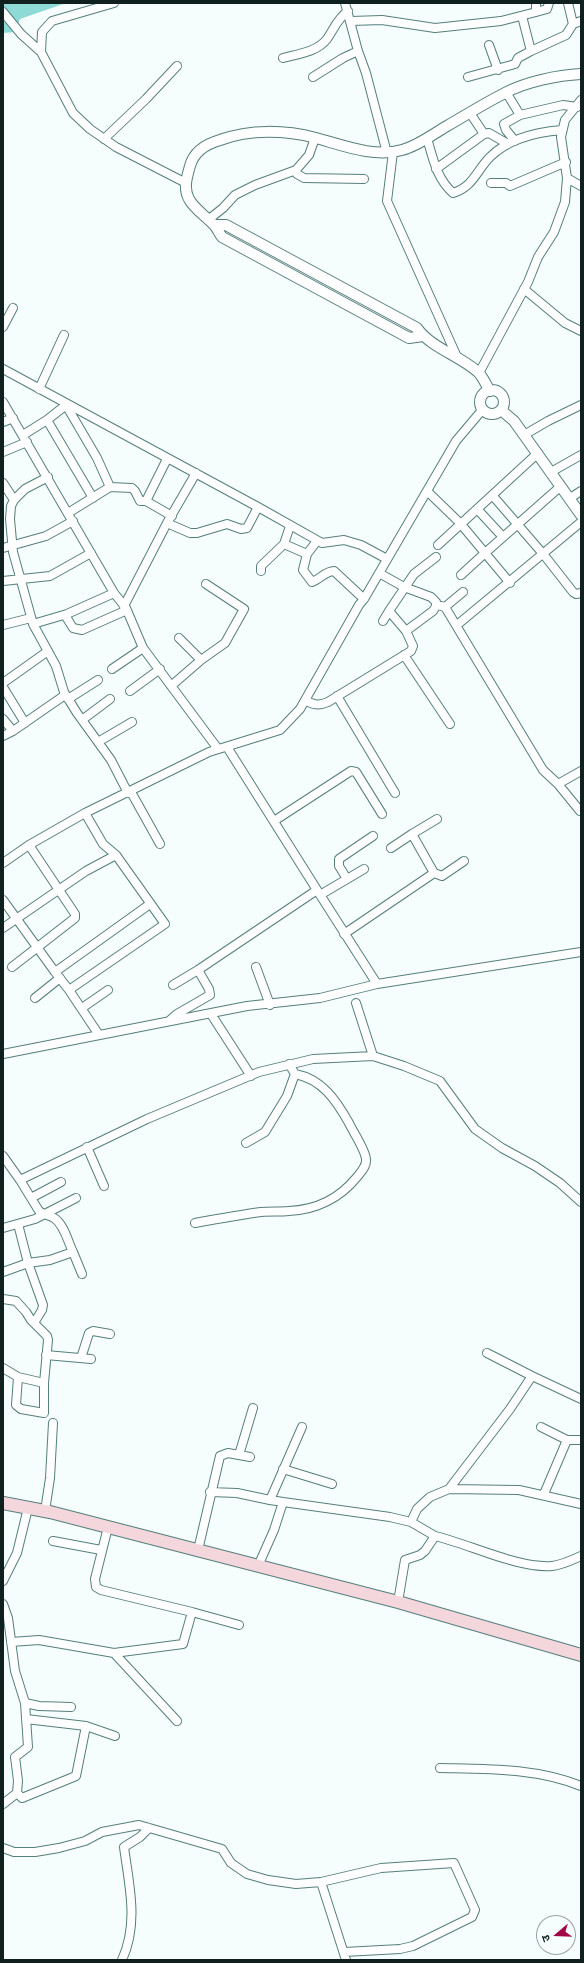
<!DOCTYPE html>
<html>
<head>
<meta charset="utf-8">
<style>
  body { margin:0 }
  #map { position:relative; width:584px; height:1963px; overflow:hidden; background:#f5fdfd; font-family:"DM Sans","Noto Sans Devanagari",sans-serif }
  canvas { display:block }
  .frame { position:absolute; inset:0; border:4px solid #0f201f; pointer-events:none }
  .north { position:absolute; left:536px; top:1915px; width:40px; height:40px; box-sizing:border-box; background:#f5fdfd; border:1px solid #99a5a4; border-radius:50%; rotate:251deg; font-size:11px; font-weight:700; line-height:16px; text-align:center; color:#0f201f }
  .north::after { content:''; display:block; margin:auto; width:14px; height:18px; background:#a10646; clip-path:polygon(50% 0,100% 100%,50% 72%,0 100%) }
</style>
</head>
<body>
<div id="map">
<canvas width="584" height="1963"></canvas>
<div class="frame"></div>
<div class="north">उ</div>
</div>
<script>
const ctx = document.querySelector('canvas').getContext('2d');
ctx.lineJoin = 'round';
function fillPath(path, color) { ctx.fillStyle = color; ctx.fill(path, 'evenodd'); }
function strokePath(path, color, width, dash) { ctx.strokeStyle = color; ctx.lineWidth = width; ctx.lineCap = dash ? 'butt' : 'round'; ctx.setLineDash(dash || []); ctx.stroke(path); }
const water = new Path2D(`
  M3,3H66L20,19L16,32L3,33Z`);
const minor = new Path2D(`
  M114,3L52,21L42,32L41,52L73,113L90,129L116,147L186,183
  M345,3L358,51L366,73L387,153
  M3,12L21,34L41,52
  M536,12L547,9L549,3
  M522,16L531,51L566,35L573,24L568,3
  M351,21L382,20L435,28L501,21L536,12V3
  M573,24L581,21
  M489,45L498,70
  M283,58C298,54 317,52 327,39C334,29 337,19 348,11
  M313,77L343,58L358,51
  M468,77L515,64L518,58L531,51
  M506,92L520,115L563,105L577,107
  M470,113L484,134L489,133L508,144
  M427,138C433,159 437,179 453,193C474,186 476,171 490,157C509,138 537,132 562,130
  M104,139L146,99L177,66
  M515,141L506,130L504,124L520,115
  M393,152L387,201L457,357
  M436,169L484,134
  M296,170L297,174L304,178L364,179
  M567,178L581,186
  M491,183H506L510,186L566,162
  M208,220L223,208L235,195L255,185L296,170L309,155L315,138
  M524,289L565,323L581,331
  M3,327L13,308
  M3,369L258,507L322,543L344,540L361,545L387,559
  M479,373L528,282L538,257L554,232L565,202L567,178L561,137L565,120L581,100
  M39,389L64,335
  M3,402L114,593L126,608L143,648L218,749
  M47,420L93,498
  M3,422L13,418
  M23,435L47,420L66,405L97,458L110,487L68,513
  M524,435L548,421L581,405
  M3,452L27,442
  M167,459L146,501L172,516
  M551,472L581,455
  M48,477L25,489L14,500L11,506L10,519L13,552L33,624L56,666L64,692L77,713L111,760L128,793
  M3,483L14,500
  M110,487L132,488L135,491L140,501H146
  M427,491L460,523L485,553L561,486
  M493,496L544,555L573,592L576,594L581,593
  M570,498L581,491
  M478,510L503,537
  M167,523L190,533H197L227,524L241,529L247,528L258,507
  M290,526L284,544L307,554L317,541
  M438,545L538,453
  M3,548L46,536L73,521
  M307,554L303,570L312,582C320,579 326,571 334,571L364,599
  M261,571V566L284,544
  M379,573L404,587L431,597L436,602V606L433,611L406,631L389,611L383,621
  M461,575L485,553L510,583
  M3,581L50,576L91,553
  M124,606L167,523L196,473
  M441,606L445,607L463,592
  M445,607L543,770L558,784
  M389,611L414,574L436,557
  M65,615L73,628L82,630L127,610
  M33,624L67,614L114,593
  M3,625L31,618
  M457,625L581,522
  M179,638L201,660
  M404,655L450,724
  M112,669L143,648
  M3,683L48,651
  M171,686L201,660L225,643L244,609L206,584
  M3,687L25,723
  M130,691L160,669
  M337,696L395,793
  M68,699L98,680
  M305,700C313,705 319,706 328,702L411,651L413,646L406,631
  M3,719L13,731L65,695
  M82,720L110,699
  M3,736L13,731
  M98,742L132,722
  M581,771L558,784L580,811L581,810
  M131,792L160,844
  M274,821L351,771L356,772L382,814
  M412,834L437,819
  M3,863L29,845L85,813L209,752L280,730L300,709L359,605L364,599L456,441L483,409
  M434,873L442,876L464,861
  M347,879L339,866V859L373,836
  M317,890L377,984
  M320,895L364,869
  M3,900L55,972
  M3,928L86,871L116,855L103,844L85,813
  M344,934L434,873L412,834L391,848
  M12,967L75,918V914L29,845
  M256,967L270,1005
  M173,985L198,970
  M69,990L55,972L150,904
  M35,998L60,978
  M356,1003L373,1056
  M82,1008L108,990
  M211,1014L251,1076
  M169,1021L177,1014L210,995L209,989L198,970L317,890L227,747
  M99,1035L69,990L165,924L116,855
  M3,1054L247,1006L320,998L377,984L581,952
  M246,1143L265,1132L287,1096L295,1074
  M87,1147L104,1186
  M3,1156L20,1180L147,1119L259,1072L313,1059L373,1056L404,1066L440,1081L475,1129L502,1148L535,1166L560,1183L581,1202
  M31,1198L61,1182
  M195,1223C217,1219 239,1215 261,1212C271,1211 279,1212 289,1211C316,1210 340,1198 357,1177C361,1172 367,1166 366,1159C365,1149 353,1132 349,1123C336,1100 322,1079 295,1074L289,1064
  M18,1224L28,1263L43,1305L42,1310L34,1323
  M3,1228L35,1219L76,1198
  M73,1252L82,1274
  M3,1272L28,1263L50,1260L73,1252C68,1242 64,1224 54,1218C49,1215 44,1215 39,1211L20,1180
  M3,1299L16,1301L26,1312L31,1320L47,1336L48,1340L44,1383L18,1377L3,1368
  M487,1353L532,1376L581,1399
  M46,1355L91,1359
  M81,1358L89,1333L93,1331L110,1334
  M18,1377L16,1405L21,1409L44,1413V1383
  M541,1427L567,1440H581
  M239,1455L253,1408
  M283,1469L332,1484
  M449,1489L510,1409L532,1376
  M210,1492L237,1493L270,1500
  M544,1494L567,1440
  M283,1502L270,1500L302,1427
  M45,1511L50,1478L53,1423
  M108,1527L95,1579L96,1587L101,1590L192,1612L239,1625
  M435,1536L411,1522L417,1509L430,1497L449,1489L519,1490L581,1504
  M53,1541L101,1550
  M198,1550L220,1456L228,1453L250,1457
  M258,1566L274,1530L283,1502L390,1517L411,1522
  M3,1581L17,1553L28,1508
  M398,1602L405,1560L420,1555L425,1551L435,1536C469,1544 519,1569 552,1566C562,1565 572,1560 581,1556
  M3,1604L8,1618L15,1671L25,1703L28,1747L15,1757L18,1781L17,1793L3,1804
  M11,1642L39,1640L114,1653L177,1721
  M114,1653L183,1644L192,1612
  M25,1703L39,1706L71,1707
  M26,1719L86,1726L115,1736
  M440,1768C488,1769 536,1768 581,1786
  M17,1793L22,1798L76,1776L86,1726
  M3,1848L14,1852H35L59,1848L85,1841L102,1832L139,1825L222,1849L231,1863L247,1874L268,1880L296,1884L321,1882L381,1868L454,1863L475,1910L472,1917L413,1946L400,1949L344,1952
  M321,1882L346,1960
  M122,1960C139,1923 129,1885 124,1847L140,1837L149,1828`);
const tertiary = new Path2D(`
  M215,225H226L417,328C431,348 459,355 478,372C483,377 486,385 490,391
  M423,336L409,338L222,237C219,233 217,228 214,225C206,216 194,209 189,199C183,188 187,177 190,166C194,151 206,144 220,140C250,129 285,130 316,138C342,145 374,158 402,150C418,146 433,134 447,126C466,115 485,103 505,93C525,82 558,75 581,74
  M480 402a12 12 0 1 1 24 0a12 12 0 1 1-24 0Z
  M501,410L514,421L581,515`);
const secondary = new Path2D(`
  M3,1503L50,1512L398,1602L581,1655`);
fillPath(water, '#8ddad6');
strokePath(minor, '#557f7c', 10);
strokePath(tertiary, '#557f7c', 12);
strokePath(secondary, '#557f7c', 14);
strokePath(minor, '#fff', 8);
strokePath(tertiary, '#fff', 10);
strokePath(secondary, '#f4d6dd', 12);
</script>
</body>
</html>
